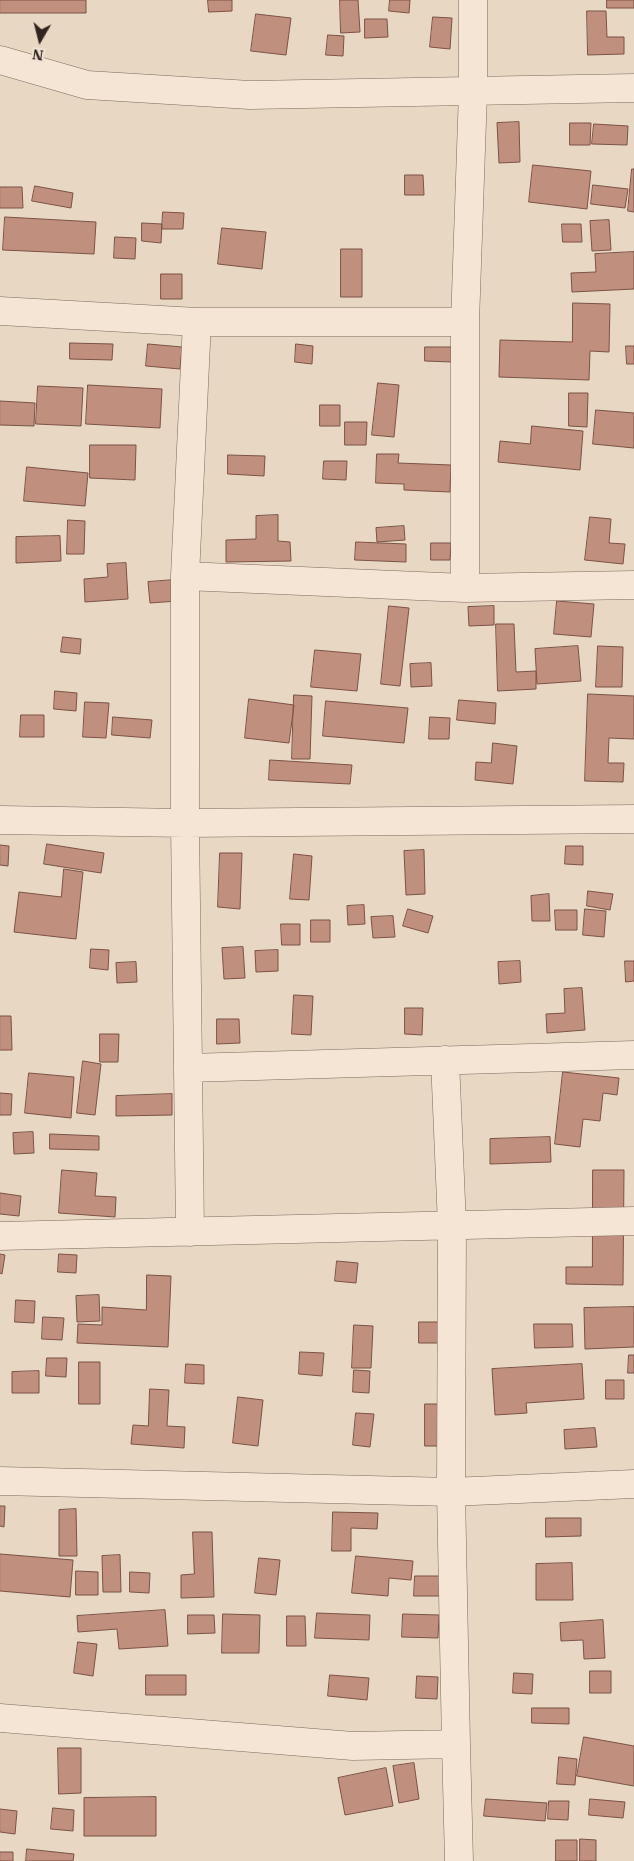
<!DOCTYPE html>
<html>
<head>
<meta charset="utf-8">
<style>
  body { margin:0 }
  #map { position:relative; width:634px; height:1861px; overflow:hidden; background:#e7d7c3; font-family:"IBM Plex Serif",serif }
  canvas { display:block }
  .north { position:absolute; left:15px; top:15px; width:50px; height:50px; -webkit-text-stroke:4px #f0e2d2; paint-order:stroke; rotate:188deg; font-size:14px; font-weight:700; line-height:20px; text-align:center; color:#31241e }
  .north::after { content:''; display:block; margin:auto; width:18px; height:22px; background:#31241e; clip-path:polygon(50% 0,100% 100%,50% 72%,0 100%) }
</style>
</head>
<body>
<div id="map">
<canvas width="634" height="1861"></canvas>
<div class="north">N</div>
</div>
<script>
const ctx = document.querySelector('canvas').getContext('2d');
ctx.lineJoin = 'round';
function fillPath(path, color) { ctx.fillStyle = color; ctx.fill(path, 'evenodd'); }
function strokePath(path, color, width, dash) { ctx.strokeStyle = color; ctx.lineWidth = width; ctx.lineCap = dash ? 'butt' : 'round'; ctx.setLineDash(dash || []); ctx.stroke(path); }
const building = new Path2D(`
  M0,0H86V13H0Z
  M208,0H232V11L209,12Z
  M340,0H358L360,32L341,33Z
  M390,0H410L409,13L389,11Z
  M607,0H634V8H607Z
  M587,11H606L607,37H624V54L588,55Z
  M256,14L291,18L286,55L251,51Z
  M433,17L452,18L450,49L430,47Z
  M365,19H387L388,37L365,38Z
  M328,35L344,36L343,56L326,55Z
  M519,122L520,162L499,163L497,123Z
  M570,123H591L590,145H570Z
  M594,124L628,126L627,145L592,144Z
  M533,165L591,171L587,209L529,202Z
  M632,169H634V212L628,211Z
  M405,175H423L424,195H405Z
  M593,185L628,189L625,208L591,204Z
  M35,186L73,193L71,208L32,201Z
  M0,187H22L23,208H0Z
  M163,212L184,213L183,229H162Z
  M5,217L96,222L94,254L3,250Z
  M609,220L611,250L592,251L590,221Z
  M142,223L162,224L161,243L142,241Z
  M562,224H581L582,242H563Z
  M222,228L266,232L262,269L218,264Z
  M115,237L136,238L135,259L114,258Z
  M341,249H362V297H341Z
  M634,252V289L572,292L571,273L596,272L595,254Z
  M161,274H182V299H161Z
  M573,303L610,304L609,352L590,351L589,380L499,377L500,340L572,342Z
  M70,343L113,344L112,360L70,359Z
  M148,344L182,347L180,369L146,366Z
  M296,344L313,346L312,364L295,362Z
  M626,346H634V364H627Z
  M425,347H452V362L425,361Z
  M378,383L399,385L394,437L372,435Z
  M88,385L162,389L160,428L86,424Z
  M38,386L83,388L81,426L36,424Z
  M569,393H588L587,427L569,426Z
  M0,401L35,403L34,426L0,425Z
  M320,405H340V426H320Z
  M596,410L634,413V448L593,444Z
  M345,422H367L366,445H345Z
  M532,426L583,431L580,470L498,462L500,441L530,444Z
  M90,445H136L135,480L90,478Z
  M377,454H399L398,463L451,465L450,492L404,490V484L376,483Z
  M228,455L265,456L264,476L228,474Z
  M324,461H347L346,480L323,479Z
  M27,467L88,473L85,506L24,501Z
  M278,515V541L290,542L291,561L226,562V540L256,539V516Z
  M590,517L611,519L609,543L625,544L623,564L585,560Z
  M68,520L85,521L84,554H67Z
  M404,526L405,540L377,542L376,528Z
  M60,536L61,561L16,563V537Z
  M356,542L406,544V562L355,560Z
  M431,543H451L450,560H431Z
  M126,563L128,599L85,602L84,579L108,577L107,564Z
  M174,580L177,601L150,603L148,582Z
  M557,601L594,604L591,637L554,634Z
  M389,606L409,608L400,686L381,684Z
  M494,606V625L469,626L468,607Z
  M496,624H514L516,672L536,671V689L498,691Z
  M63,637L81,639L80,654L61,652Z
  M578,646L581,681L537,684L535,649Z
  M598,646L623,647L622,687H596Z
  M315,650L361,654L357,691L311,687Z
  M431,663L432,686L411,687L410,664Z
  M55,691L77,693L76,711L54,709Z
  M588,694L634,696V739L609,738L608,763H624L623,782L585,781Z
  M294,695L312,696L310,759H292Z
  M249,699L294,705L289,743L245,738Z
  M459,700L496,703L495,724L457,720Z
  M326,701L408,708L404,743L323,736Z
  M85,702L109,703L106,738L83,737Z
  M21,715H44V737H20Z
  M113,717L152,720L150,738L112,735Z
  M430,717L450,718L449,739H429Z
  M493,743L517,746L513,784L475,780L476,762L491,763Z
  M270,760L352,765L350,784L269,780Z
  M47,844L104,853L101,873L44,864Z
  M0,845L9,846L8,866L0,865Z
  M566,846H583V865L565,864Z
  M424,850L425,894L406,895L404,851Z
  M220,853H242L240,909L218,907Z
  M294,854L312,856L309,900L290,899Z
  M64,869L83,872L76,939L14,932L19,892L61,897Z
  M588,891L613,894L610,910L587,906Z
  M549,894L550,921H532L531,896Z
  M364,905L365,924L348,925L347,906Z
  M408,909L433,916L428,933L403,926Z
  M585,909L606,911L604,937L583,935Z
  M555,910H577V930H556Z
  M393,916L395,937L373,938L371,917Z
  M311,920H330V942H311Z
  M281,924H300V945H282Z
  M243,947L245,978L224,979L222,948Z
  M91,949L109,950L108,970L90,968Z
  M278,950V971L256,972L255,951Z
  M520,961L521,982L499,984L498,962Z
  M625,961H634V981L626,982Z
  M136,962L137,982L117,983L116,963Z
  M582,988L585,1030L547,1033L546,1014L565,1013L564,989Z
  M294,995L313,996L311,1035L292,1034Z
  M405,1008H423L422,1035L405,1034Z
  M0,1016H11L12,1050H0Z
  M217,1019H239L240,1043L217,1044Z
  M100,1034H119L118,1062H100Z
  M83,1061L101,1064L95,1115L77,1113Z
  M563,1072L619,1078L617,1095L603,1093L600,1121L583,1119L580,1147L555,1144Z
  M29,1073L74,1077L71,1118L25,1113Z
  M0,1093L12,1094L11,1115H0Z
  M172,1094V1115L116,1116V1096Z
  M33,1132L34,1153L14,1154L13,1133Z
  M50,1134L99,1136V1150L50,1149Z
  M550,1137L551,1162L490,1164V1139Z
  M62,1170L97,1173L95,1196L116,1197L115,1217L59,1213Z
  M593,1170H624L623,1285L566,1284V1267H592Z
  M0,1193L21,1196L19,1216L0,1214Z
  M0,1254L5,1255L2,1274L0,1273Z
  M59,1254L77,1255L76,1273L58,1272Z
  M337,1261L358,1263L356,1283L335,1281Z
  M147,1275L171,1276L168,1347L77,1343L78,1324L102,1325V1307L146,1310Z
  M99,1295L100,1321L77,1322L76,1296Z
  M16,1300L35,1301L34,1323L15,1322Z
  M634,1307V1347L585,1349L584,1308Z
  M43,1317L64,1318L62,1340L42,1339Z
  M419,1322H444V1343H419Z
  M534,1324H572L573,1347L535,1348Z
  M354,1325L373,1326L371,1368H352Z
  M300,1352L324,1353L322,1376L299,1374Z
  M629,1355H634V1373H628Z
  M47,1358H67L66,1377L46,1376Z
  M79,1362H100V1404H79Z
  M186,1364L204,1365V1384L185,1383Z
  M582,1364L584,1399L526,1403L527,1413L495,1415L492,1369Z
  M354,1370L370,1371L369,1393L353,1392Z
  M39,1371V1393H12V1372Z
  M606,1380H624V1399H606Z
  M150,1389L169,1390L167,1426L185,1427L184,1448L131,1444L133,1425L148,1426Z
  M238,1397L263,1400L258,1446L233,1443Z
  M425,1404H446V1446H425Z
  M356,1413L374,1414L370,1447L353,1445Z
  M595,1428L597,1447L565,1449L564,1430Z
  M0,1506H5L4,1527L0,1526Z
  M76,1509L77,1556H59V1510Z
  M333,1512L378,1513L377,1529L351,1528V1551H332Z
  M546,1518H581V1536L546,1537Z
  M193,1532H212L214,1597L181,1598V1575L194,1574Z
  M0,1554L73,1560L70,1597L0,1591Z
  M120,1555L121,1592H103L102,1556Z
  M356,1556L413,1561L411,1580L389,1578L388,1596L352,1593Z
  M259,1558L280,1560L276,1595L255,1593Z
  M572,1563L573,1600H536V1564Z
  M76,1571L98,1572V1595H76Z
  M130,1572L150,1573L149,1593L130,1592Z
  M415,1576H442L441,1596H414Z
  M165,1610L168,1646L119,1649L117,1629L78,1632L77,1616Z
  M317,1613L370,1615L369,1640L315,1638Z
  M223,1614L260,1615L259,1653H222Z
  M403,1614L439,1615L438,1638L402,1637Z
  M188,1615H214L215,1633L188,1634Z
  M287,1616H305L306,1646H287Z
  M603,1620L605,1658L584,1659L583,1640L561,1641L560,1623Z
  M78,1642L97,1644L93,1676L74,1673Z
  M590,1671H611V1693H590Z
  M514,1673L533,1674L532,1694L513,1693Z
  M146,1675H186V1695H146Z
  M330,1675L369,1678L367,1700L328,1696Z
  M417,1676L438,1677L437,1699L416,1698Z
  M532,1708H569V1724L532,1723Z
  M584,1737L634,1746V1786L577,1776Z
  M58,1748H81V1793L59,1794Z
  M559,1757L577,1759L575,1785L557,1784Z
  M414,1763L419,1799L399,1803L393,1766Z
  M386,1768L393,1806L345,1815L338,1778Z
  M156,1797V1836H84V1798Z
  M486,1799L547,1803L545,1821L484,1816Z
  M590,1799L625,1802L623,1818L589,1815Z
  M549,1801H569L568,1820L548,1819Z
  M53,1808L74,1810L73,1831L51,1829Z
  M0,1809L17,1811L15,1834L0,1832Z
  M580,1839L596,1840V1861H580Z
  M556,1840H577V1861H556Z
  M27,1849L74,1854L73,1861H26Z
  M0,1852H13V1861H0Z`);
const street = new Path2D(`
  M0,60L87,85L250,95L634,88
  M0,311L197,322H465
  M185,576L465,588L634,585
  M465,588V322L473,92V0
  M0,820L185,823L634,819
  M188,1068L634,1055
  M190,1232L185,823V576L197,322
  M0,1236L634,1221
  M0,1481L451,1492L634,1484
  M0,1718L353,1746L456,1744L451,1492L452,1225L445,1060
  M456,1744L459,1861`);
fillPath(building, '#c18f7e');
strokePath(building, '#7b5245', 1);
strokePath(street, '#7f695c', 29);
strokePath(street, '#f4e5d5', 28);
</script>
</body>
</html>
